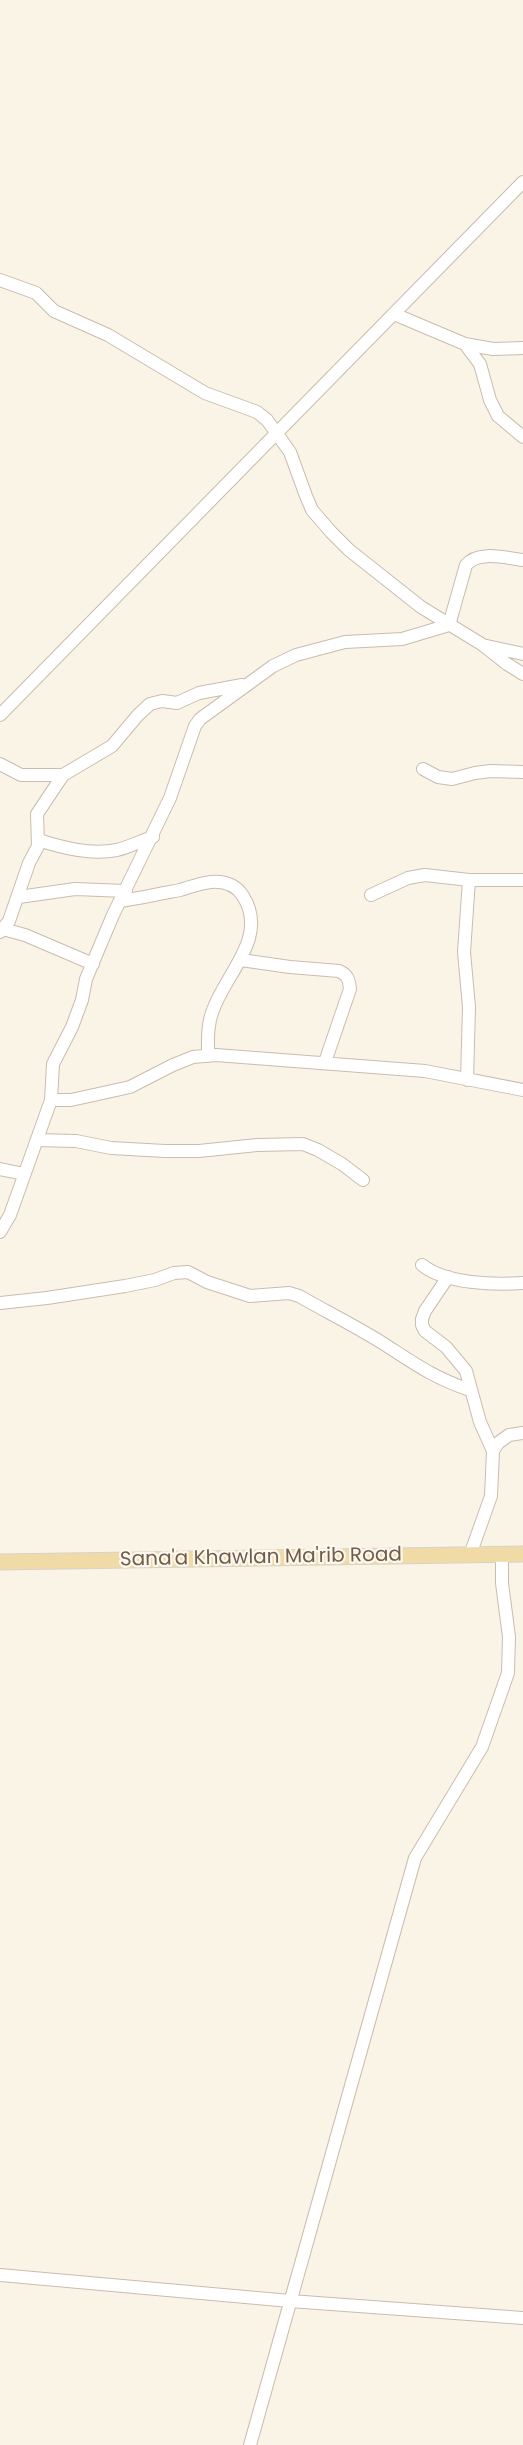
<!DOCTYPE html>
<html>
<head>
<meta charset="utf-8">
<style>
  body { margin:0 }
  canvas { display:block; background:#faf4e7 }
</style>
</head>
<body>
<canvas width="523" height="2445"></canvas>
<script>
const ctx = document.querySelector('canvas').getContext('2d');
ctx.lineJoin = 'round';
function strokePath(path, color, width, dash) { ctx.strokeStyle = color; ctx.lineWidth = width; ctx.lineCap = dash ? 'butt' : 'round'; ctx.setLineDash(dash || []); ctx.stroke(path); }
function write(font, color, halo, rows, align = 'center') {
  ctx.font = font + ' Poppins,sans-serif'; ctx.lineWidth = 4.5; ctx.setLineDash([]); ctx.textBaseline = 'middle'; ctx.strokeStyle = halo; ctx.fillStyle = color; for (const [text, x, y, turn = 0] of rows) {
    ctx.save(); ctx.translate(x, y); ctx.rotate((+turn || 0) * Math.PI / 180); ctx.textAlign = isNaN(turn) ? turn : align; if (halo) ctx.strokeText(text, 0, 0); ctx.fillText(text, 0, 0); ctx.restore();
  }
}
const minor = new Path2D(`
  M0,280L36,293L54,311L108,335L205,393L257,412L267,420L290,452L306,496L312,510L331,532L349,550L421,607L483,645L507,664L523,674
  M394,314L465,344L480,364L490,400L498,416L523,437
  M465,344L493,349L523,348
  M487,646L523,654
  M0,715L523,182
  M0,764L21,775H63
  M423,769L438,777L452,779L475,773L491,771L523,772
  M38,840C64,848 90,855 117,850C129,847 141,841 153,837
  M371,895L408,878L425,875L469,880H523
  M19,897L75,889L126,891
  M121,901C141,898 160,894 180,890C190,887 201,883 211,882C224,881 236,885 243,896C269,937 226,973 213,1010C207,1025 208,1040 208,1056
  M3,929L25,935L93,964
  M0,932L9,921L29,863L38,846L37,814L63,775L112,746L138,715L150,704L162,701L177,703L199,693L242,685
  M241,960L290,967L339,971C348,975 349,980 350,989L325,1062
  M467,1080L469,1007L464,952L469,880
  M51,1100L53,1064L72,1027L82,1000L86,979L113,915L170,798L195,726L200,719L273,666L296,655L345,642L402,639L449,625L466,565C478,550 506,558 523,560
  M37,1140L76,1141L111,1148L165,1151H199L257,1145L303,1144L318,1150L342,1164L363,1180
  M0,1169L24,1174
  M0,1232L10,1215L51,1100H71L130,1087L173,1065L193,1057L216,1055L425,1071L523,1090
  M422,1265C446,1284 494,1285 523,1283
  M448,1277L425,1311L422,1319V1325L425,1331L446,1347L466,1371L480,1422L493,1451
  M0,1303L47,1298L125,1286L155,1280L174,1273L188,1272L207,1282L250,1296L289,1293L299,1296C327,1312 357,1327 384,1344C415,1364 434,1378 470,1390
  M470,1555L491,1496L493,1451L498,1443L509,1435L523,1433
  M0,2275L290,2301L523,2318
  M250,2445L415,1858L482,1747L508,1673L509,1637L502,1583V1554`);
const major = new Path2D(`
  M0,1562L523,1554`);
const streetNames = [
  ["Sana'a Khawlan Ma'rib Road",261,1558,-1]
];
strokePath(minor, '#cabcae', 14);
strokePath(major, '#d7d2cd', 17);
strokePath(minor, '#fff', 12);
strokePath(major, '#f0dba7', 15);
write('20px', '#705d4e', '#fdf8ed', streetNames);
</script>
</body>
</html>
